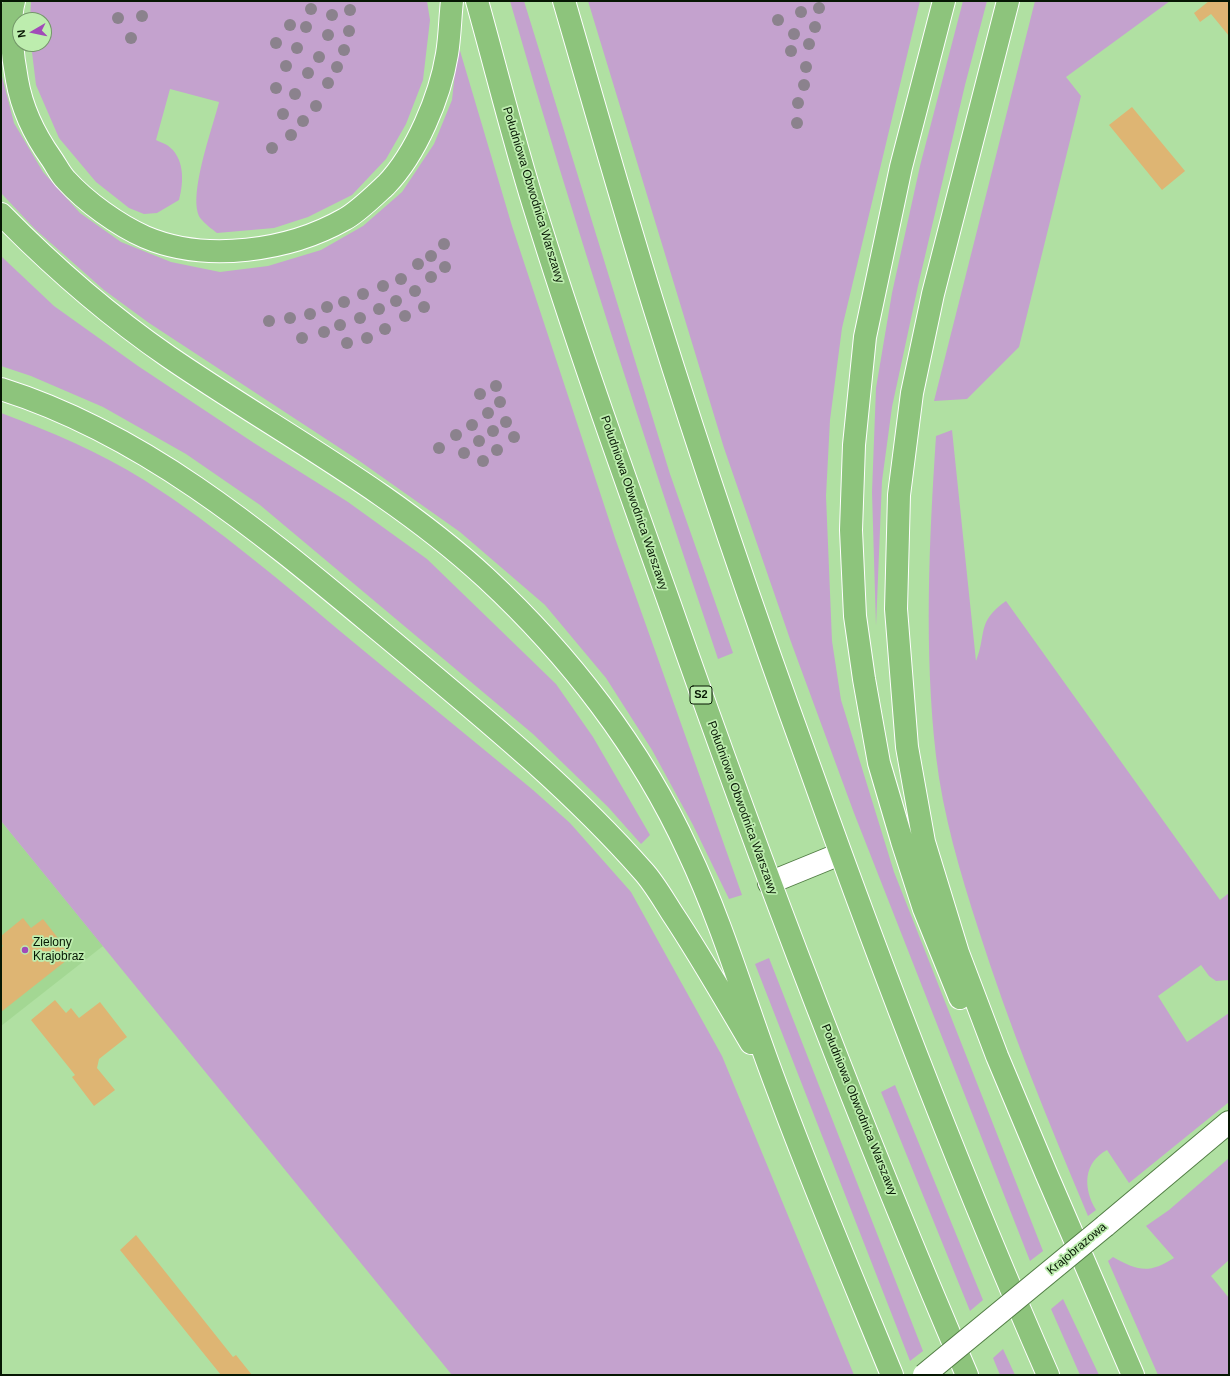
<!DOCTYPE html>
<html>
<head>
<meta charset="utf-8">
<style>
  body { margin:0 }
  #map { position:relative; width:1230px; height:1376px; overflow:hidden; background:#b0e0a2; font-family:Helvetica,sans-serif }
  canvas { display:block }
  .frame { position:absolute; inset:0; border:2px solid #061703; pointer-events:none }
  .north { position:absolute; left:12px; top:12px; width:40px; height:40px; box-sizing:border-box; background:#bdedae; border:1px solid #74976a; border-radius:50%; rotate:261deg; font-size:11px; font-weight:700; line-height:16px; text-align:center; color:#061703 }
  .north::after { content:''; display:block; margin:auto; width:14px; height:18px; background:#a14bb8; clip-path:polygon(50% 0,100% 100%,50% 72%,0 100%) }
</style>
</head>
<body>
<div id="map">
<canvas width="1230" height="1376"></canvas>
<div class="frame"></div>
<div class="north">N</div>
</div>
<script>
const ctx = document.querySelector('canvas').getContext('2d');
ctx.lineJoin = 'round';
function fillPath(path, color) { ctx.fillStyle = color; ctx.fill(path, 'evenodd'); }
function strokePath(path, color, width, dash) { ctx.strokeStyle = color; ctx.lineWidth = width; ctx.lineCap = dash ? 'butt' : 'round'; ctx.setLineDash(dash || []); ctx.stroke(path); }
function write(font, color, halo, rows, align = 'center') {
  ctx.font = font + ' Helvetica,sans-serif'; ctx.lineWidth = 3.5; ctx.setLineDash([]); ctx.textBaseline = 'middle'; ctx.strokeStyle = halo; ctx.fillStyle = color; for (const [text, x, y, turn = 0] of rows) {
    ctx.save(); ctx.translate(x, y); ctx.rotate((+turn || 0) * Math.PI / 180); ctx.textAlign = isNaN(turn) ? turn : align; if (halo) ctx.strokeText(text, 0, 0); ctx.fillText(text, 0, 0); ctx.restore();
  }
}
const built = new Path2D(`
  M1,821L103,946L1,1026Z`);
const green = new Path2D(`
  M31,1H427L430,20L423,80L406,124L386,159L352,195L308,217L274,228L217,233C212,229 205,224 201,219C186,200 213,127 219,102L170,89L156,140C159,142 164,143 167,145C185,157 184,182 179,200L157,213L144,214L129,208L96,182L59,138L36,85L31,44H44V20H30Z
  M510,1H524L670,474L733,653L718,659C645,440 573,222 510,1Z
  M588,1H920L842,328L830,420L826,496L832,641L841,700L894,872L1043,1251L1030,1261L854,813L791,642L724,448Z
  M963,1H987L965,85L918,286L892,407L882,481L876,626L872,492L876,388L892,293L920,166Z
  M1035,1H1170L1066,77L1081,96L1019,347L967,399L934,401Z
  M458,44L512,226L615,538L742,895L729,899L693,825L652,750L606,678L545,605L460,532L358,460L149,323L104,290L35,229L1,193V72L14,123L43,172L80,213L121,242L171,262L220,272L268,266L321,250L363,226L402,192L434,144L452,100Z
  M1,256L54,306L138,366L254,443L348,502L427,559L556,684L593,737L650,835L641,844L608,807L533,734L260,505L186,454L103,407L31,376L1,366Z
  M1,413C50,431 99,452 144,480C218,527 285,585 352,641C412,691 473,740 533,790L570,823L631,892L722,1056L854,1375H452L1,821Z
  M952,430L976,661C987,634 976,622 1006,601L1220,900L1229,893V980L1216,981L1209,976L1201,965L1158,996L1187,1042L1229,1013V1102L1129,1183L1107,1150C1083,1163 1083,1188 1096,1210L1088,1216C1048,1121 1009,1026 978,928C960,872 943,815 936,756C924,650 929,542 936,436Z
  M769,958L923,1351L910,1361L755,964Z
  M895,1085L983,1300L970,1311L881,1092Z
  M1229,1158V1260L1211,1276L1229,1298V1375H1158L1108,1261L1113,1257C1138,1271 1149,1274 1174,1258L1146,1226L1169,1210Z
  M1063,1299L1099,1375H1080L1051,1309Z
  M1003,1349L1015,1375H1000L993,1358Z`);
const building = new Path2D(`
  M1209,1H1229V36L1211,14L1200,22L1194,13Z
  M1132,107L1185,171L1162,190L1109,125Z
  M23,918L31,928L43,919L72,956L1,1012V948L3,946L1,943V936Z
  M55,1000L66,1013L71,1008L79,1018L100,1002L127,1037L99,1059L97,1068L115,1090L94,1106L72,1077L75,1075L31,1020Z
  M136,1235L233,1357L236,1355L252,1375H221L120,1250Z`);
const minor = new Path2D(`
  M769,883L840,854
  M1105,1226L1229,1122`);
const highway = new Path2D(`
  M14,1C8,21 13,59 17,80C22,109 34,134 51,158C56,165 60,174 66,180C86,202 118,225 145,237C206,263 289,251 345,219C358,212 375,195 386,185C416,154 440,97 447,54C450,36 450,18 452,1
  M477,1C496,69 513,138 534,206C575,339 622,470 669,602C760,863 858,1121 967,1375
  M564,1C594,104 623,207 655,310C703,464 755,617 810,768C883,973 961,1176 1048,1375
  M944,1L901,167L865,337L854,445L851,530L855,616L864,679L879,763L902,841L924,909L960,998
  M1008,1L933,294L912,393L899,495L896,609L907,747L924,842L958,953L997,1056L1046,1173L1133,1375
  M1,214C53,267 108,315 169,357C274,429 392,491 486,578C569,655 641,748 688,851C725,929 748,1013 779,1093C814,1188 854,1282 892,1375
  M1,389C154,437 278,547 399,647C484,718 570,788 643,871C654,883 663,899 672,913C700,955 725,999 751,1043`);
const minorBridge = new Path2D(`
  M924,1375L1105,1226`);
const trees = [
  [819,8],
  [311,9],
  [350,10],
  [801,12],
  [332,15],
  [142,16],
  [118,18],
  [778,20],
  [290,25],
  [306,27],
  [815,27],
  [349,31],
  [794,34],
  [328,35],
  [131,38],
  [276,43],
  [809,44],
  [297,48],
  [344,50],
  [791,51],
  [319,57],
  [286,66],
  [337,67],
  [806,67],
  [308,73],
  [328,83],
  [804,85],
  [276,88],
  [295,94],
  [798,103],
  [316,106],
  [283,114],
  [303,121],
  [797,123],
  [291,135],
  [272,148],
  [444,244],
  [431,256],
  [418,264],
  [445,267],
  [431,277],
  [401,279],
  [383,286],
  [415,291],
  [363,294],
  [396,301],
  [344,302],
  [327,307],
  [424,307],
  [379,309],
  [310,314],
  [405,316],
  [290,318],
  [360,318],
  [269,321],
  [340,325],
  [385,329],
  [324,332],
  [302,338],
  [367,338],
  [347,343],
  [496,386],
  [480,394],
  [500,402],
  [488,413],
  [506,422],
  [472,425],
  [493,431],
  [456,435],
  [514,437],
  [479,441],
  [439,448],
  [497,450],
  [464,453],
  [483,461]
];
const markers = [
  [25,950,4,"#a14bb8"]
];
const shields = [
  [701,695,22]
];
const shieldNames = [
  ["S2",701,695]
];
const streetNames = [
  ["Południowa Obwodnica Warszawy",533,195,73],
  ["Południowa Obwodnica Warszawy",634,503,71],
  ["Południowa Obwodnica Warszawy",742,808,70],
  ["Południowa Obwodnica Warszawy",859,1110,68],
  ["Krajobrazowa",1077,1249,-40]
];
const poiNames = [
  ["Zielony",33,943],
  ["Krajobraz",33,957]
];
fillPath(built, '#a3d793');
fillPath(green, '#c4a2ce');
fillPath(building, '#deb573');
strokePath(minor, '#517d44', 24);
strokePath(highway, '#fff', 24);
strokePath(minor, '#fff', 22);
strokePath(highway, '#8dc47c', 22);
strokePath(minorBridge, '#517d44', 24, []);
strokePath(minorBridge, '#fff', 22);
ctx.fillStyle = '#8b828d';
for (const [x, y] of trees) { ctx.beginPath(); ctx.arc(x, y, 6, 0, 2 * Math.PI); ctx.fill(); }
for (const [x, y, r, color] of markers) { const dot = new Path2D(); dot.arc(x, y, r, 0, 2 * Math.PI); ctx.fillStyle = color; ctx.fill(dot); strokePath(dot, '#bdedae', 1.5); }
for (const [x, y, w] of shields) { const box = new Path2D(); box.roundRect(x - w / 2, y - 9, w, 18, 3); ctx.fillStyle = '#bdedae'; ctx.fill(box); strokePath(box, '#061703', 1); }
write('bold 11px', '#061703', null, shieldNames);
write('12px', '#061703', '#bdedae', streetNames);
write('12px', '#061703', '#bdedae', poiNames, 'left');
</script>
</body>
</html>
